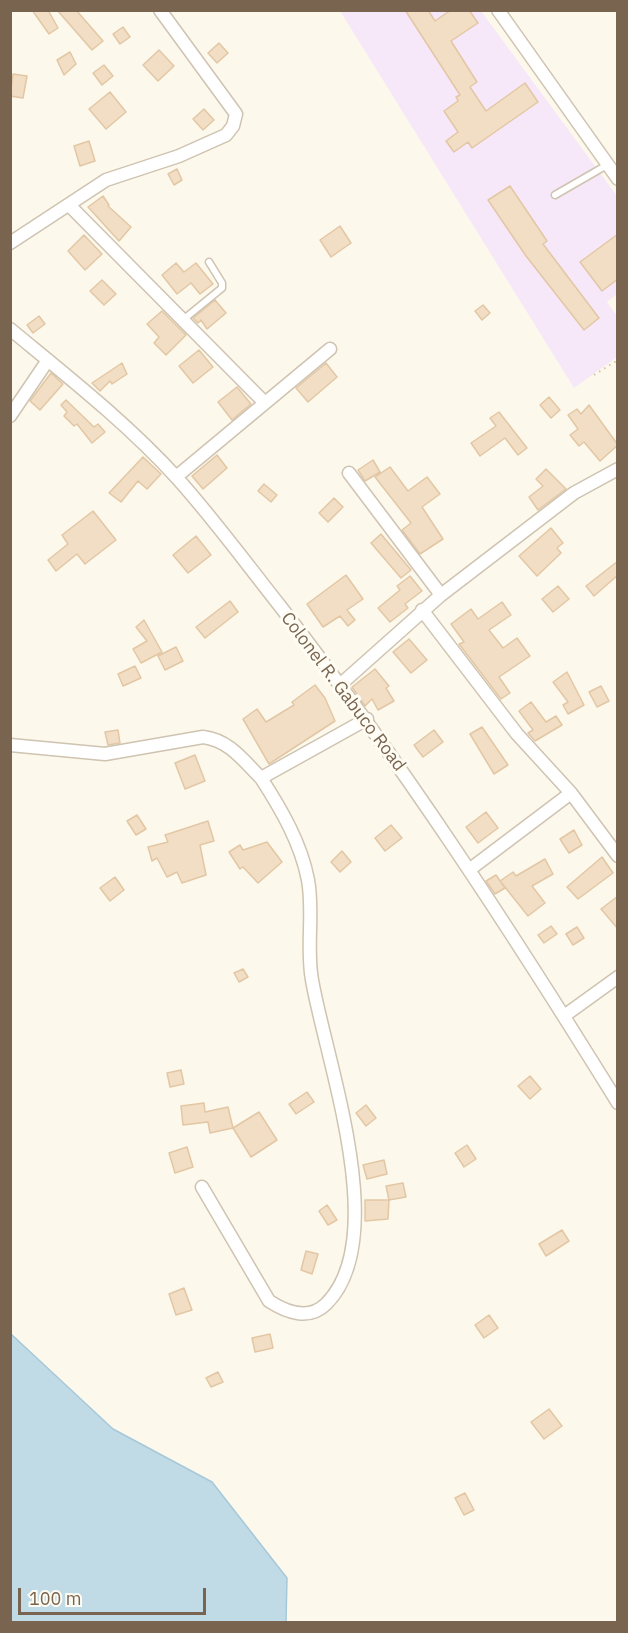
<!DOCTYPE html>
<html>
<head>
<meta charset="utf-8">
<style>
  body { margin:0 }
  #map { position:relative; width:628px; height:1633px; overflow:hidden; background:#fcf9ec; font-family:"IBM Plex Sans",sans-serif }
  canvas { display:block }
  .frame { position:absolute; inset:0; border:12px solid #78644f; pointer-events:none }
  .scale { position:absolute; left:18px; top:1588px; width:188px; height:27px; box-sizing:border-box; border:3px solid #78644f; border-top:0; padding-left:8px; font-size:18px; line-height:21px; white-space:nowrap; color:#78644f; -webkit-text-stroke:4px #fefcf3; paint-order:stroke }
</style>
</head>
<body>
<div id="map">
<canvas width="628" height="1633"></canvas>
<div class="frame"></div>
<div class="scale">100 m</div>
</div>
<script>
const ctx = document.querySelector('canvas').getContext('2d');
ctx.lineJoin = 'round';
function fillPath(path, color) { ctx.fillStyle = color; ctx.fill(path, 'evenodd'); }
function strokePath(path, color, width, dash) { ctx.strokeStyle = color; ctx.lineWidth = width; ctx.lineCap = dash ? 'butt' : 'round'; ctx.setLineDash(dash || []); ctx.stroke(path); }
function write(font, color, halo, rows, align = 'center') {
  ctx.font = font + ' "IBM Plex Sans",sans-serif'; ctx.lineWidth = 6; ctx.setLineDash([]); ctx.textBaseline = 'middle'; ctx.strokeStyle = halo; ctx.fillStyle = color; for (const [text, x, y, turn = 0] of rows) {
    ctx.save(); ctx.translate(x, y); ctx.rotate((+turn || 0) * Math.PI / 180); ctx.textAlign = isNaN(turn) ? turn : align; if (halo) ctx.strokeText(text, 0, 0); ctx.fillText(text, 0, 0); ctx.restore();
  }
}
const education = new Path2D(`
  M340,11H481L617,196V294L607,302L617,316V357L574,388Z`);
const water = new Path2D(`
  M11,1334L113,1429L212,1482L287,1578L286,1622H11Z`);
const building = new Path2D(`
  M32,10H48L58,28L49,34Z
  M57,10H76L103,41L92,50Z
  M405,10H428L435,21L451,10H469L478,23L451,41L477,82L470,87L486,111L525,83L538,102L472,148L468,142L454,152L446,141L458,132L444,111L458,101L456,97L460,95Z
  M123,27L130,37L120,44L113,34Z
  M219,43L228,53L217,63L208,53Z
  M159,50L174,66L158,81L143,65Z
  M70,52L76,64L64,75L57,60Z
  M104,65L113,76L102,85L93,73Z
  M13,74L27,76L23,98L10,96Z
  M110,92L126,112L106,129L89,109Z
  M204,109L214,120L203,130L193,119Z
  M89,141L95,161L80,166L74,146Z
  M177,169L182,180L174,185L168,174Z
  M510,186L547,241L543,244L599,318L584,330L526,256L488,200Z
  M103,196L109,205L108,206L131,227L119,241L88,207Z
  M340,226L351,243L331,257L320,240Z
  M618,234V279L602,291L580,262Z
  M84,235L102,254L85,270L68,251Z
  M176,263L184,272L196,263L213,284L200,294L191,283L177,294L162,275Z
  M102,280L116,294L104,305L90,291Z
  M215,300L226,313L207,329L201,320L198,323L193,318Z
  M483,305L490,313L482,320L475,311Z
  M162,311L186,335L166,355L154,343L159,337L147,324Z
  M39,316L45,324L33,333L27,325Z
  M199,350L213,367L193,383L179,366Z
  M122,363L127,374L112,384L110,381L100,391L92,383Z
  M326,363L337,377L308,402L296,388Z
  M51,373L63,384L40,410L30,401Z
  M237,387L251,404L232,420L218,402Z
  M549,397L560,410L551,418L540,405Z
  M66,400L94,427L98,424L105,432L92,443L77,424L74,426L64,416L67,412L61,405Z
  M589,405L618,445L600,461L584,442L579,446L570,435L578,429L568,415L577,409L581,414Z
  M499,412L527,448L518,455L505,438L480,456L471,443L496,426L490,418Z
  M217,455L227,468L203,489L192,476Z
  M143,457L161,474L147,489L138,481L121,502L109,493Z
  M373,460L380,472L365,481L358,470Z
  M390,467L408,491L427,477L440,494L422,507L443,539L420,554L402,530L411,523L375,477Z
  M546,469L566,489L538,510L529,497L543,486L536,479Z
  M264,484L277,495L271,502L258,491Z
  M334,498L343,507L328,522L319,513Z
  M93,511L116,540L85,564L77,554L56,571L48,560L68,544L62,535Z
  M551,528L563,543L557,548L561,553L537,576L519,556Z
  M381,534L411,570L401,578L371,543Z
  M196,536L211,555L188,573L173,555Z
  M618,561V575L594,596L586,586Z
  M346,575L363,599L347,610L355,620L348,626L340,616L323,627L307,604Z
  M410,576L422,591L405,604L408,608L390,622L378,608L400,590L397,586Z
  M558,586L569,599L553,612L542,599Z
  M230,601L238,612L205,638L196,627Z
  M502,602L511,615L489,630L503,648L517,638L530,656L499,677L510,693L501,699L459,644L464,642L451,624L471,609L478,619Z
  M144,620L162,652L141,663L133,649L147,641L136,627Z
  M409,639L427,660L411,673L393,652Z
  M176,647L183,661L165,670L158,656Z
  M135,666L141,678L123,686L118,674Z
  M375,669L389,686L386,688L394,701L378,710L372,699L365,706L352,687Z
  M567,672L584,705L568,714L563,705L568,702L553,682Z
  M315,685L325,698L335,721L269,764L243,719L257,709L266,722L294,705L292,702Z
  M601,686L609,701L597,707L589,692Z
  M531,702L546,722L556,716L562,725L535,741L528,733L533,730L519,711Z
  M482,727L508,765L494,774L470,734Z
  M118,730L120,743L108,745L105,732Z
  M434,730L443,742L423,757L414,745Z
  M195,755L205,781L185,789L175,763Z
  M486,812L498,828L478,843L466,827Z
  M137,815L146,829L136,835L127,821Z
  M208,821L214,841L200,845L206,875L182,883L177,872L167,877L157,858L152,861L148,847L168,842L165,835Z
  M391,825L402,838L385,851L375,838Z
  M574,830L582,845L569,853L560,839Z
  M267,842L282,862L258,883L243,867L240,869L229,852L240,845L243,850Z
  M342,851L351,862L340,872L331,862Z
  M602,857L613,873L578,899L567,887Z
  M545,859L553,874L532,886L545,903L528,916L500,881L513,872L516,876Z
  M496,875L505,888L495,894L486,881Z
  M115,877L124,890L110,901L100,888Z
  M618,896V929L601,909Z
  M551,926L557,934L544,943L538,935Z
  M577,927L584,938L573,945L566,934Z
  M243,969L248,977L239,982L234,973Z
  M181,1070L184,1084L170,1087L167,1073Z
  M530,1076L541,1089L530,1099L518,1086Z
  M307,1092L314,1102L296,1114L289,1104Z
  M204,1103L205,1112L228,1107L233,1128L210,1133L208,1122L183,1125L181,1106Z
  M366,1105L376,1118L366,1126L356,1113Z
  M259,1112L277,1140L251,1157L233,1128Z
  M467,1145L476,1159L464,1167L455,1153Z
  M187,1147L193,1167L175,1173L169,1153Z
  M384,1160L387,1174L367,1179L363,1165Z
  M403,1183L406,1197L389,1200L386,1186Z
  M365,1200H389L388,1219L365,1221Z
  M327,1205L337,1220L328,1225L319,1211Z
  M562,1230L569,1241L546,1256L539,1244Z
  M306,1251L318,1254L312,1274L301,1270Z
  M184,1288L192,1310L176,1315L169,1294Z
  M489,1315L498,1328L484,1338L475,1325Z
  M270,1334L273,1348L255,1352L252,1338Z
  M218,1372L223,1382L211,1387L206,1378Z
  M549,1409L562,1426L544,1439L531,1422Z
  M465,1493L474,1510L464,1515L455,1498Z`);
const path = new Path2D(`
  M594,375L618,360`);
const service = new Path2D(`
  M555,195L607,165
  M184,319L222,288V283L209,262`);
const minor = new Path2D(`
  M498,10L618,179
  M69,205L264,402
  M10,243L106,180L179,156L226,135L233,126L236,114L160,10
  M10,329C67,376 127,423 177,478C213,518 246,563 280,606C403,764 512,932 618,1103
  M10,416L48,360
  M349,473L441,595
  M176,477L330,349
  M422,610L517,734L571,793L618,856
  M341,684L441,595L574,493L618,469
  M10,745L105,754L203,737C229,740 243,760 261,778L367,719
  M469,870L571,793
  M564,1016L618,977
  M202,1187L269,1301C286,1312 309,1321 326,1304C392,1239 326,1061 312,980C306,947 314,913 308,880C301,843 281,809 261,778`);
const streetNames = [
  ["Colonel R. Gabuco Road",343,692,53]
];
fillPath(education, '#f6e8f9');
fillPath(water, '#c0dae6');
strokePath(water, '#a7c8d8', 1.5);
fillPath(building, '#f1dec4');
strokePath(building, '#e3c7a5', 1.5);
strokePath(service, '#cfc3b1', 9);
strokePath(minor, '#cfc3b1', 15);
strokePath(path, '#d7c1a7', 2, [1.5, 4.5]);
strokePath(service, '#fff', 6);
strokePath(minor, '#fff', 12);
write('18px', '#78644f', '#fefcf3', streetNames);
</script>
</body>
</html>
